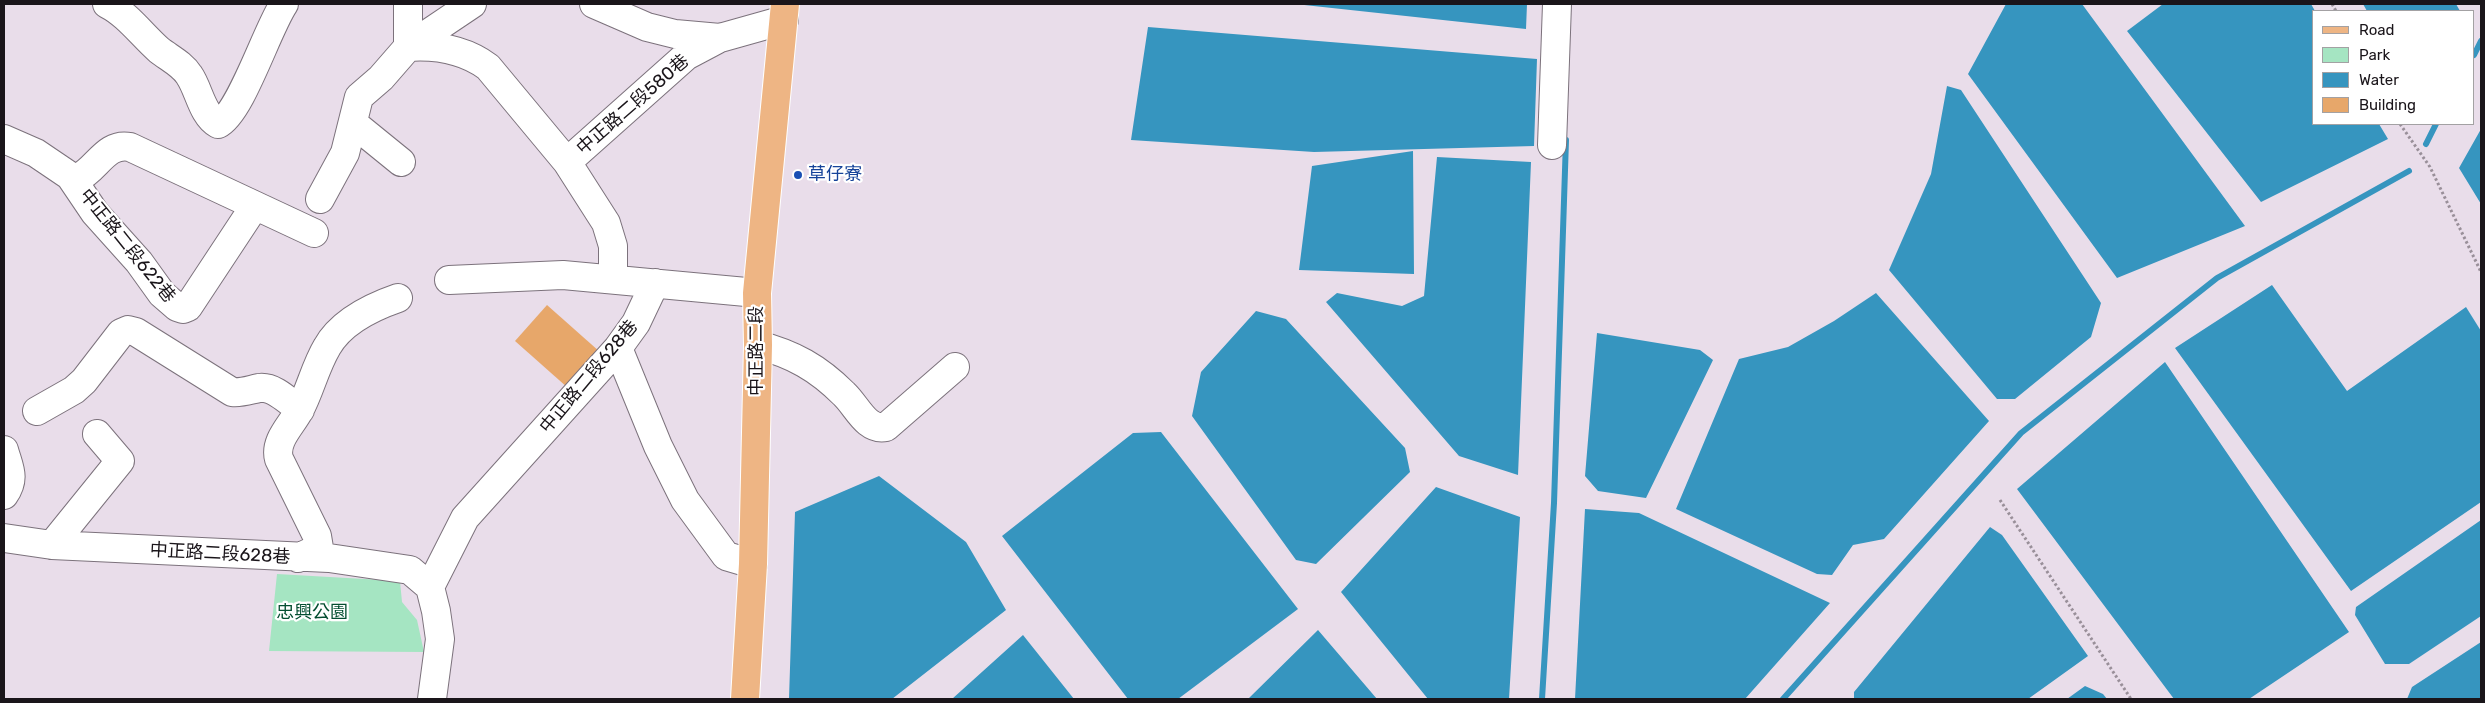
<!DOCTYPE html>
<html>
<head>
<meta charset="utf-8">
<style>
  body { margin:0 }
  #map { position:relative; width:2485px; height:703px; overflow:hidden; background:#e9ddea; font-family:Rubik,sans-serif }
  canvas { display:block }
  .frame { position:absolute; inset:0; border:5px solid #1a151a; pointer-events:none }
  .legend { position:absolute; left:2312px; top:10px; width:162px; height:115px; box-sizing:border-box; background:#fff; border:1px solid #a3a1a3; margin:0; padding:6px 9px; list-style:none; font-size:15px; color:#1a151a }
  .legend li { display:flex; align-items:center; gap:10px; height:25px }
  .legend b { width:25px; border:1px solid #a3a1a3 }
</style>
</head>
<body>
<div id="map">
<canvas width="2485" height="703"></canvas>
<div class="frame"></div>
<ul class="legend">
<li><b style="height:6px;background:#eeb584"></b>Road</li>
<li><b style="height:14px;background:#a5e5c2"></b>Park</li>
<li><b style="height:14px;background:#3695bf"></b>Water</li>
<li><b style="height:14px;background:#e7a76a"></b>Building</li>
</ul>
</div>
<script>
const ctx = document.querySelector('canvas').getContext('2d');
ctx.lineJoin = 'round';
function fillPath(path, color) { ctx.fillStyle = color; ctx.fill(path, 'evenodd'); }
function strokePath(path, color, width, dash) { ctx.strokeStyle = color; ctx.lineWidth = width; ctx.lineCap = dash ? 'butt' : 'round'; ctx.setLineDash(dash || []); ctx.stroke(path); }
function write(font, color, halo, rows, align = 'center') {
  ctx.font = font + ' Rubik,"Noto Sans TC",sans-serif'; ctx.lineWidth = 4.5; ctx.setLineDash([]); ctx.textBaseline = 'middle'; ctx.strokeStyle = halo; ctx.fillStyle = color; for (const [text, x, y, turn = 0] of rows) {
    ctx.save(); ctx.translate(x, y); ctx.rotate((+turn || 0) * Math.PI / 180); ctx.textAlign = isNaN(turn) ? turn : align; if (halo) ctx.strokeText(text, 0, 0); ctx.fillText(text, 0, 0); ctx.restore();
  }
}
const green = new Path2D(`
  M277,574L400,581L402,602L417,620L424,652L269,651Z`);
const water = new Path2D(`
  M1295,4H1527L1526,29Z
  M2006,4H2082L2245,226L2117,278L1968,74Z
  M2163,4H2311L2315,11L2314,124H2379L2388,139L2261,202L2127,31Z
  M2363,4H2456L2460,11H2367Z
  M1148,27L1537,59L1534,146L1314,152L1131,140Z
  M1947,86L1961,90L2101,303L2091,337L2015,399H1997L1889,270L1931,174Z
  M2481,129V204L2459,168Z
  M1413,151L1414,274L1299,270L1312,166Z
  M1437,157L1531,162L1518,475L1459,456L1326,302L1337,293L1402,306L1424,296Z
  M2272,285L2347,391L2466,307L2481,331V502L2351,591L2175,348Z
  M1876,293L1989,421L1884,539L1853,545L1832,575L1817,574L1676,509L1739,359L1788,347L1834,321Z
  M1256,311L1286,319L1405,448L1410,472L1316,564L1296,560L1192,416L1201,372Z
  M1597,333L1700,350L1713,360L1646,498L1598,491L1585,476Z
  M2165,362L2349,632L2249,699H2174L2017,489Z
  M1161,432L1298,609L1178,699H1128L1002,536L1133,433Z
  M879,476L966,542L1006,610L892,699H789L795,512Z
  M1436,487L1520,517L1509,699H1428L1341,592Z
  M1585,509L1639,513L1830,603L1745,699H1575Z
  M2481,520V616L2409,664H2385L2355,615L2356,607Z
  M1990,527L2002,535L2088,656L2028,699H1854V692Z
  M1318,630L1377,699H1248Z
  M1023,635L1074,699H952Z
  M2481,642V699H2407L2412,687Z
  M2085,686L2103,694L2107,699H2067Z`);
const stream = new Path2D(`
  M2474,55L2481,41
  M2426,144L2436,124
  M1542,699L1554,503L1566,140
  M1783,699L2021,433L2217,278L2409,171`);
const building = new Path2D(`
  M547,305L600,352L568,388L515,341Z`);
const path = new Path2D(`
  M2332,4L2336,11
  M2400,124L2430,167L2481,272
  M2000,500L2131,699`);
const minor = new Path2D(`
  M107,4C127,14 142,35 159,50C169,58 182,64 189,75C199,89 202,115 218,124C241,113 267,29 284,4
  M594,4L647,27L675,34L720,38
  M408,47C436,45 465,50 488,67L567,162L606,223L613,246V279
  M408,47L472,4
  M353,123L401,162
  M4,139L36,153L70,176L78,178C97,169 106,142 130,147L314,233
  M1552,145L1557,4
  M567,162L686,56L720,38L784,20
  M70,176L95,213L139,262L162,294L177,307L183,309L188,307L254,207
  M320,199L345,153L359,97L381,78L408,47V4
  M449,280L563,275L757,293
  M758,345C793,354 818,368 844,394C857,406 866,431 886,427L955,367
  M618,348L658,446L685,500L726,556L753,564
  M37,411L74,390L84,381L121,333L128,330L136,332L232,392C242,393 249,390 259,388C274,386 288,401 300,410
  M4,450C9,468 16,478 4,495
  M4,538L52,545L329,558L410,570L430,587L436,611L440,639L432,699
  M52,545L120,461L97,434
  M298,558L319,548L317,536L279,459C274,441 291,426 299,411C310,391 315,367 327,347C341,322 372,307 398,298
  M430,587L465,518L618,348L636,323L655,283`);
const major = new Path2D(`
  M745,699L753,564L758,345L757,293L785,4`);
const markers = [
  [798,175,5,"#1a4fb4"]
];
const streetNames = [
  ["中正路二段580巷",633,105,-41],
  ["中正路二段622巷",127,246,51],
  ["中正路二段",757,351,-90],
  ["中正路二段628巷",589,377,-50],
  ["中正路二段628巷",220,554,3]
];
const transitNames = [
  ["草仔寮",808,175]
];
const parkNames = [
  ["忠興公園",312,613]
];
fillPath(green, '#a5e5c2');
fillPath(water, '#3695bf');
strokePath(stream, '#3695bf', 6);
fillPath(building, '#e7a76a');
strokePath(minor, '#7c727c', 30);
strokePath(major, '#fff', 30);
strokePath(path, '#998f99', 3, [2.5, 2.5]);
strokePath(minor, '#fff', 28);
strokePath(major, '#eeb584', 28);
for (const [x, y, r, color] of markers) { const dot = new Path2D(); dot.arc(x, y, r, 0, 2 * Math.PI); ctx.fillStyle = color; ctx.fill(dot); strokePath(dot, '#fff', 2); }
write('18px', '#1a151a', '#fff', streetNames);
write('18px', '#164399', '#fff', transitNames, 'left');
write('18px', '#044e31', '#fff', parkNames);
</script>
</body>
</html>
